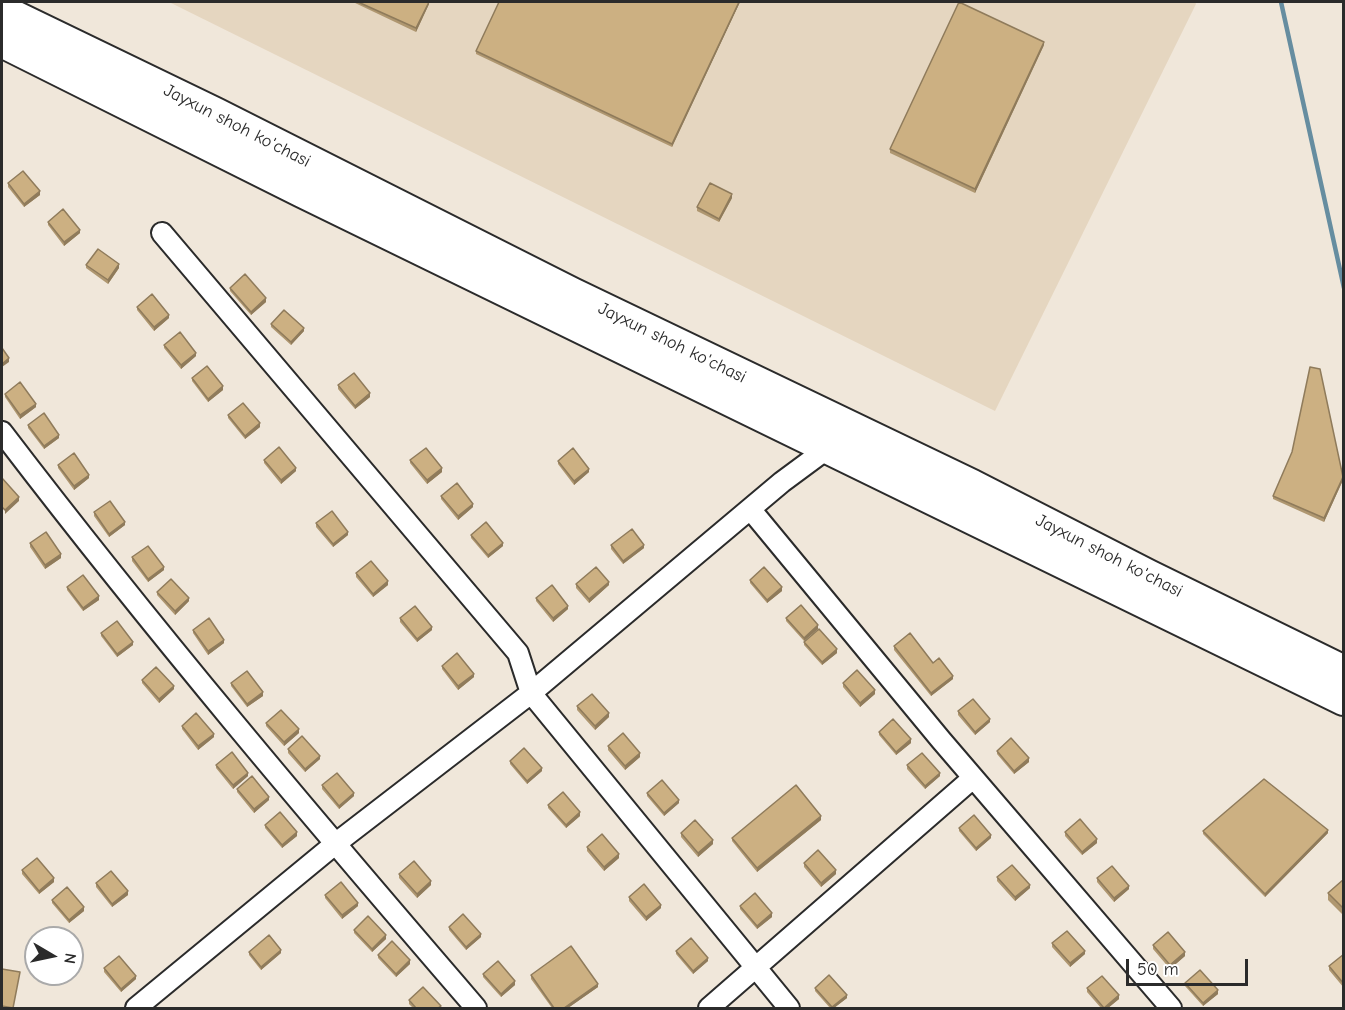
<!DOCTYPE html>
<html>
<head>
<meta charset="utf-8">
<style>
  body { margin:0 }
  #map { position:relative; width:1345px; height:1010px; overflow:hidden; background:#f0e7da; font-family:"Comic Neue",sans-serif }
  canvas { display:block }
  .frame { position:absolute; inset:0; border:3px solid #2b2b2b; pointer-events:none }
  .north { position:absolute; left:24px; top:926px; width:60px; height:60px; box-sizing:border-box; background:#fff; border:2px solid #aaa; border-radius:50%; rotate:99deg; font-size:16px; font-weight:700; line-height:24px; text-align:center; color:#2b2b2b }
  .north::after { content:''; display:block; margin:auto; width:21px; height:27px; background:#2b2b2b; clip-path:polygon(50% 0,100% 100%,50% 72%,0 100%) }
  .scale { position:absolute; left:1126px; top:959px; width:122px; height:27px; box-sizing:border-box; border:3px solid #2b2b2b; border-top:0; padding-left:8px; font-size:18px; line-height:21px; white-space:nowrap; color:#2b2b2b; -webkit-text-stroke:4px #fff; paint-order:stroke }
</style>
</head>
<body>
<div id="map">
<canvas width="1345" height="1010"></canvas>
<div class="frame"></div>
<div class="north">N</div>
<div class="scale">50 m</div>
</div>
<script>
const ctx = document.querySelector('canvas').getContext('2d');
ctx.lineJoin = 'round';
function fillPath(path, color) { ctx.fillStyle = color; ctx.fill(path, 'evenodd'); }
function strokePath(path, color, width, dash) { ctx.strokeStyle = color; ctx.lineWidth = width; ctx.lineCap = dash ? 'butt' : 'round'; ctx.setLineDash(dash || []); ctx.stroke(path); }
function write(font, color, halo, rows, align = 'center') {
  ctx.font = font + ' "Comic Neue",sans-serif'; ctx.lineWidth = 6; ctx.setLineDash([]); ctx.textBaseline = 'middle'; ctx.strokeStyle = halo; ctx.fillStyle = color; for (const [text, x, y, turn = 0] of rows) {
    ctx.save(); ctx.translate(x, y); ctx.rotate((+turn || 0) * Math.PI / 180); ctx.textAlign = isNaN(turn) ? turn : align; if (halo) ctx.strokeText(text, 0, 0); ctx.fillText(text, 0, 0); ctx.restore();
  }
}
const built = new Path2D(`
  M169,2H1195L1196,4L995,411Z`);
const stream = new Path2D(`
  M1281,2L1344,288`);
const minor = new Path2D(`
  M162,233L518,653L531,693L789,1008
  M2,432C153,630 314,820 476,1008
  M751,510L941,740L1171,1008
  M136,1008L335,844L531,693L782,482L828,448
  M709,1008L973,778`);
const trunk = new Path2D(`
  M2,11L215,114L572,294L972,486L1148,576L1344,672
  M2,41L302,191L1344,699`);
const wall = new Path2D(`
  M353,2H429V4L416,32Z
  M740,2L672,147L476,54V51Z
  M1044,45L975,193L890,153V149Z
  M8,183L40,195L24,207L8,187Z
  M732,198L719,222L697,211V207Z
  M48,222L80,233L64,246L48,225Z
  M86,265L119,268L108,284L86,268Z
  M230,288L266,302L251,315L230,291Z
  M137,307L169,318L154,331L137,310Z
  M271,324L304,331L291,345L271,327Z
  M164,345L196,356L181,369L164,348Z
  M192,378L223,390L208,402L192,381Z
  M338,385L370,397L355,409L338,389Z
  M5,394L36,407L20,419L5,397Z
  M228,415L260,427L245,439L228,418Z
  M28,425L59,438L44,449L28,428Z
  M264,460L296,471L281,484L264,463Z
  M410,460L442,472L427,484L410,463Z
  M558,461L589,472L574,485L558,464Z
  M58,465L89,478L74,490L58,468Z
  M1343,480L1324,522L1273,499V496Z
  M441,496L473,507L458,520L441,499Z
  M94,512L125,525L109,537L94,516Z
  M316,523L348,535L333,547L316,527Z
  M471,535L503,546L488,558L471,538Z
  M30,543L61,558L45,569L30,547Z
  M611,545L644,548L623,564L611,549Z
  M132,557L164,570L148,582L132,561Z
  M356,573L388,585L373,597L356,577Z
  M750,580L782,591L767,603L750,583Z
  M576,584L609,585L589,603L576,588Z
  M67,587L99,600L83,611L67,590Z
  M157,592L189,601L175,615L157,595Z
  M536,598L568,609L553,622L536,601Z
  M400,618L432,630L417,642L400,622Z
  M786,618L818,629L804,641L786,621Z
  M193,630L224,643L208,655L193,633Z
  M101,633L133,645L117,657L101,636Z
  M804,642L837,653L822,665L804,645Z
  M894,646L933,663L953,679L931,696L894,650Z
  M442,666L474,677L458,690L442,669Z
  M142,680L174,689L159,703L142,683Z
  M231,683L263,696L247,707L231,686Z
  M843,683L875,694L860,707L843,687Z
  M577,706L609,717L595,730L577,710Z
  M958,711L990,722L975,735L958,715Z
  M266,723L299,733L284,746L266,726Z
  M182,726L214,737L198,750L182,729Z
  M879,732L911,743L896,755L879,735Z
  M608,746L640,757L625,770L608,750Z
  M288,749L320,759L305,772L288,753Z
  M997,751L1029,762L1014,774L997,754Z
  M510,761L542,771L527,784L510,764Z
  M216,765L248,776L233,789L216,768Z
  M907,765L940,776L925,789L907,769Z
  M322,785L354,796L339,809L322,789Z
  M237,789L269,800L254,813L237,792Z
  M647,793L679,803L664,816L647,796Z
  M548,805L580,816L566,828L548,808Z
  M821,820L757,872L732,841V838Z
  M265,825L297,836L282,848L265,828Z
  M959,828L991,838L976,851L959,831Z
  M1203,831L1328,833L1265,897L1203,834Z
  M1065,832L1097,843L1082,855L1065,836Z
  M681,833L713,844L698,857L681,837Z
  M587,847L619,858L604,871L587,851Z
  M804,863L836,874L821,887L804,867Z
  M22,870L54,882L39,894L22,874Z
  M399,874L431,885L417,898L399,878Z
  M997,877L1030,888L1015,901L997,881Z
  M1097,878L1129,889L1114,902L1097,882Z
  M1344,879V916L1328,900V893Z
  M96,883L128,895L112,907L96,887Z
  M325,895L358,906L342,919L325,898Z
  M629,897L661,908L646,921L629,901Z
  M52,900L84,911L69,923L52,903Z
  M740,906L772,917L757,929L740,909Z
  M449,927L481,937L466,950L449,930Z
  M354,930L386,939L372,952L354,933Z
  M1052,943L1085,954L1070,967L1052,947Z
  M1153,945L1185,956L1170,969L1153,949Z
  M676,951L708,961L693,974L676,954Z
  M249,952L281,953L261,970L249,955Z
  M1344,954V988L1329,970V966Z
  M378,955L410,964L396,977L378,958Z
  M104,968L136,979L121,992L104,972Z
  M483,974L515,985L501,997L483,977Z
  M531,975L598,987L568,1008H552L531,979Z
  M1185,983L1218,994L1203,1006L1185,986Z
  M815,988L847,998L834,1008H830L815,991Z
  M1087,988L1119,999L1108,1008H1101L1087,992Z
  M409,1000L441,1008H413L409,1004Z`);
const shadedWall = new Path2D(`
  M429,2V4L416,32V28Z
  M739,2H740L672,147V144Z
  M1044,42V45L975,193V189Z
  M40,191V195L24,207V204Z
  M732,194V198L719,222V219Z
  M80,230V233L64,246V242Z
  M119,264V268L108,284V280Z
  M266,298V302L251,315V312Z
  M169,315V318L154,331V327Z
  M304,328V331L291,345V342Z
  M196,353V356L181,369V365Z
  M9,358V362L2,367V364Z
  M223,386V390L208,402V399Z
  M370,393V397L355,409V406Z
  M36,404V407L20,419V415Z
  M260,423V427L245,439V436Z
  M59,435V438L44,449V446Z
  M296,468V471L281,484V480Z
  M442,468V472L427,484V480Z
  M589,469V472L574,485V481Z
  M89,475V478L74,490V486Z
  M1343,477V480L1324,522V518Z
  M19,497V501L5,514V510Z
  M473,504V507L458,520V516Z
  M125,522V525L109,537V534Z
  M348,532V535L333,547V544Z
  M503,543V546L488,558V555Z
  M644,545V548L623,564V561Z
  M61,554V558L45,569V565Z
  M164,567V570L148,582V579Z
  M388,581V585L373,597V594Z
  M609,582V585L589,603V599Z
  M782,587V591L767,603V600Z
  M99,596V600L83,611V608Z
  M189,598V601L175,615V611Z
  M568,606V609L553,622V618Z
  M818,625V629L804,641V638Z
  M432,627V630L417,642V639Z
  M224,640V643L208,655V651Z
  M133,642V645L117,657V654Z
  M837,649V653L822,665V662Z
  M474,674V677L458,690V686Z
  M953,676V679L931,696V693Z
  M174,686V689L159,703V699Z
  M875,690V694L860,707V703Z
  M263,692V696L247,707V704Z
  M609,713V717L595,730V726Z
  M990,719V722L975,735V732Z
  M299,729V733L284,746V742Z
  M214,734V737L198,750V746Z
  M911,739V743L896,755V752Z
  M640,753V757L625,770V766Z
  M320,756V759L305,772V769Z
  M1029,758V762L1014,774V771Z
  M542,768V771L527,784V781Z
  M248,773V776L233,789V785Z
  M940,773V776L925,789V786Z
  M354,793V796L339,809V806Z
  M269,797V800L254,813V809Z
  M679,800V803L664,816V813Z
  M580,812V816L566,828V825Z
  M821,816V820L757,872V868Z
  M1328,830V833L1265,897V894Z
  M297,832V836L282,848V845Z
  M991,835V838L976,851V848Z
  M1097,839V843L1082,855V852Z
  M713,840V844L698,857V853Z
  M619,854V858L604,871V867Z
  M836,870V874L821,887V883Z
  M54,878V882L39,894V891Z
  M431,881V885L417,898V894Z
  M1030,885V888L1015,901V897Z
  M1129,886V889L1114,902V898Z
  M128,891V895L112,907V904Z
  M358,903V906L342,919V915Z
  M661,905V908L646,921V917Z
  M84,907V911L69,923V920Z
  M772,913V917L757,929V926Z
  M481,934V937L466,950V947Z
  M386,935V939L372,952V949Z
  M281,950V953L261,970V967Z
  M1085,951V954L1070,967V963Z
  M1185,952V956L1170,969V965Z
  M708,958V961L693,974V971Z
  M410,960V964L396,977V974Z
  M136,976V979L121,992V989Z
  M515,981V985L501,997V994Z
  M598,984V987L568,1008H564Z
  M1218,990V994L1203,1006V1003Z
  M847,995V998L834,1008H832V1007Z
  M1119,995V999L1108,1008H1104Z`);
const building = new Path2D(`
  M358,2H429L416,28Z
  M499,2H739L672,144L476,51Z
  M959,2L1044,42L975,189L890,149Z
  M23,171L40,191L24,204L8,183Z
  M710,183L732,194L719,219L697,207Z
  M63,209L80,230L64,242L48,222Z
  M98,249L119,264L108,280L86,265Z
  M245,274L266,298L251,312L230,288Z
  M152,294L169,315L154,327L137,307Z
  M284,310L304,328L291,342L271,324Z
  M180,332L196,353L181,365L164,345Z
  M2,348L9,358L2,364Z
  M207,366L223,386L208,399L192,378Z
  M1310,367L1320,369L1343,477L1324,518L1273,496L1292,452Z
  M354,373L370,393L355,406L338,385Z
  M20,382L36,404L20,415L5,394Z
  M243,403L260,423L245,436L228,415Z
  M44,413L59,435L44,446L28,425Z
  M279,447L296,468L281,480L264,460Z
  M426,448L442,468L427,480L410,460Z
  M573,448L589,469L574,481L558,461Z
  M74,453L89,475L74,486L58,465Z
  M2,478L19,497L5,510L2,507Z
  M457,483L473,504L458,516L441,496Z
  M110,501L125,522L109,534L94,512Z
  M332,511L348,532L333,544L316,523Z
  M486,522L503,543L488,555L471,535Z
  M632,529L644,545L623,561L611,545Z
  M46,532L61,554L45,565L30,543Z
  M148,546L164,567L148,579L132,557Z
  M371,561L388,581L373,594L356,573Z
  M596,567L609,582L589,599L576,584Z
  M764,567L782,587L767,600L750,580Z
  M83,575L99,596L83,608L67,587Z
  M171,579L189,598L175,611L157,592Z
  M552,585L568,606L553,618L536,598Z
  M801,605L818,625L804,638L786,618Z
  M415,606L432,627L417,639L400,618Z
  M209,618L224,640L208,651L193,630Z
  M117,621L133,642L117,654L101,633Z
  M819,629L837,649L822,662L804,642Z
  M910,633L933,663L939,658L953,676L931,693L894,646Z
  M457,653L474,674L458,686L442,666Z
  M156,667L174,686L159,699L142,680Z
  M857,670L875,690L860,703L843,683Z
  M247,671L263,692L247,704L231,683Z
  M592,694L609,713L595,726L577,706Z
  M973,699L990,719L975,732L958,711Z
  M281,710L299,729L284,742L266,723Z
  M196,713L214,734L198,746L182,726Z
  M893,719L911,739L896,752L879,732Z
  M623,733L640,753L625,766L608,746Z
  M302,736L320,756L305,769L288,749Z
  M1011,738L1029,758L1014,771L997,751Z
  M524,748L542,768L527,781L510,761Z
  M232,752L248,773L233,785L216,765Z
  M922,753L940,773L925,786L907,765Z
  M337,773L354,793L339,806L322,785Z
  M252,776L269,797L254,809L237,789Z
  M1264,779L1328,830L1265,894L1203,831Z
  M662,780L679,800L664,813L647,793Z
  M796,785L821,816L757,868L732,838Z
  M563,792L580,812L566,825L548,805Z
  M280,812L297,832L282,845L265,825Z
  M974,815L991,835L976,848L959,828Z
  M1080,819L1097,839L1082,852L1065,832Z
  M695,820L713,840L698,853L681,833Z
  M602,834L619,854L604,867L587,847Z
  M818,850L836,870L821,883L804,863Z
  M37,858L54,878L39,891L22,870Z
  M414,861L431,881L417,894L399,874Z
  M1012,865L1030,885L1015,897L997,877Z
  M1112,866L1129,886L1114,898L1097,878Z
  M111,871L128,891L112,904L96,883Z
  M1344,879V909L1328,893Z
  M341,882L358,903L342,915L325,895Z
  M644,884L661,905L646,917L629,897Z
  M67,887L84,907L69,920L52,900Z
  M755,893L772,913L757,926L740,906Z
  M463,914L481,934L466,947L449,927Z
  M368,916L386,935L372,949L354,930Z
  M1067,931L1085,951L1070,963L1052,943Z
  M1168,932L1185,952L1170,965L1153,945Z
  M269,935L281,950L261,967L249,952Z
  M691,938L708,958L693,971L676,951Z
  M392,941L410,960L396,974L378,955Z
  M571,946L598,984L564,1008H554L531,975Z
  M1344,954V984L1329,966Z
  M119,956L136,976L121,989L104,968Z
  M498,961L515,981L501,994L483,974Z
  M2,969L20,972L13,1008L2,1006Z
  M1200,970L1218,990L1203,1003L1185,983Z
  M829,975L847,995L832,1007L815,988Z
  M1102,976L1119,995L1104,1008L1087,988Z
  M423,987L441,1006L438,1008H416L409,1000Z`);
const streetNames = [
  ["Jayxun shoh ko'chasi",237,126,27],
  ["Jayxun shoh ko'chasi",672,343,26],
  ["Jayxun shoh ko'chasi",1109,556,27]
];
fillPath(built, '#e5d6c0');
strokePath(stream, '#668da0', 4.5);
strokePath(minor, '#2b2b2b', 24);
strokePath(trunk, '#2b2b2b', 36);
strokePath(minor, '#fff', 20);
strokePath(trunk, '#fff', 32);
fillPath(wall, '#af9770');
fillPath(shadedWall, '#8f7b5b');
fillPath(building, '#ccb082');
strokePath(building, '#8f7b5b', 1.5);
write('18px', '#2b2b2b', '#fff', streetNames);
</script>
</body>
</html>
